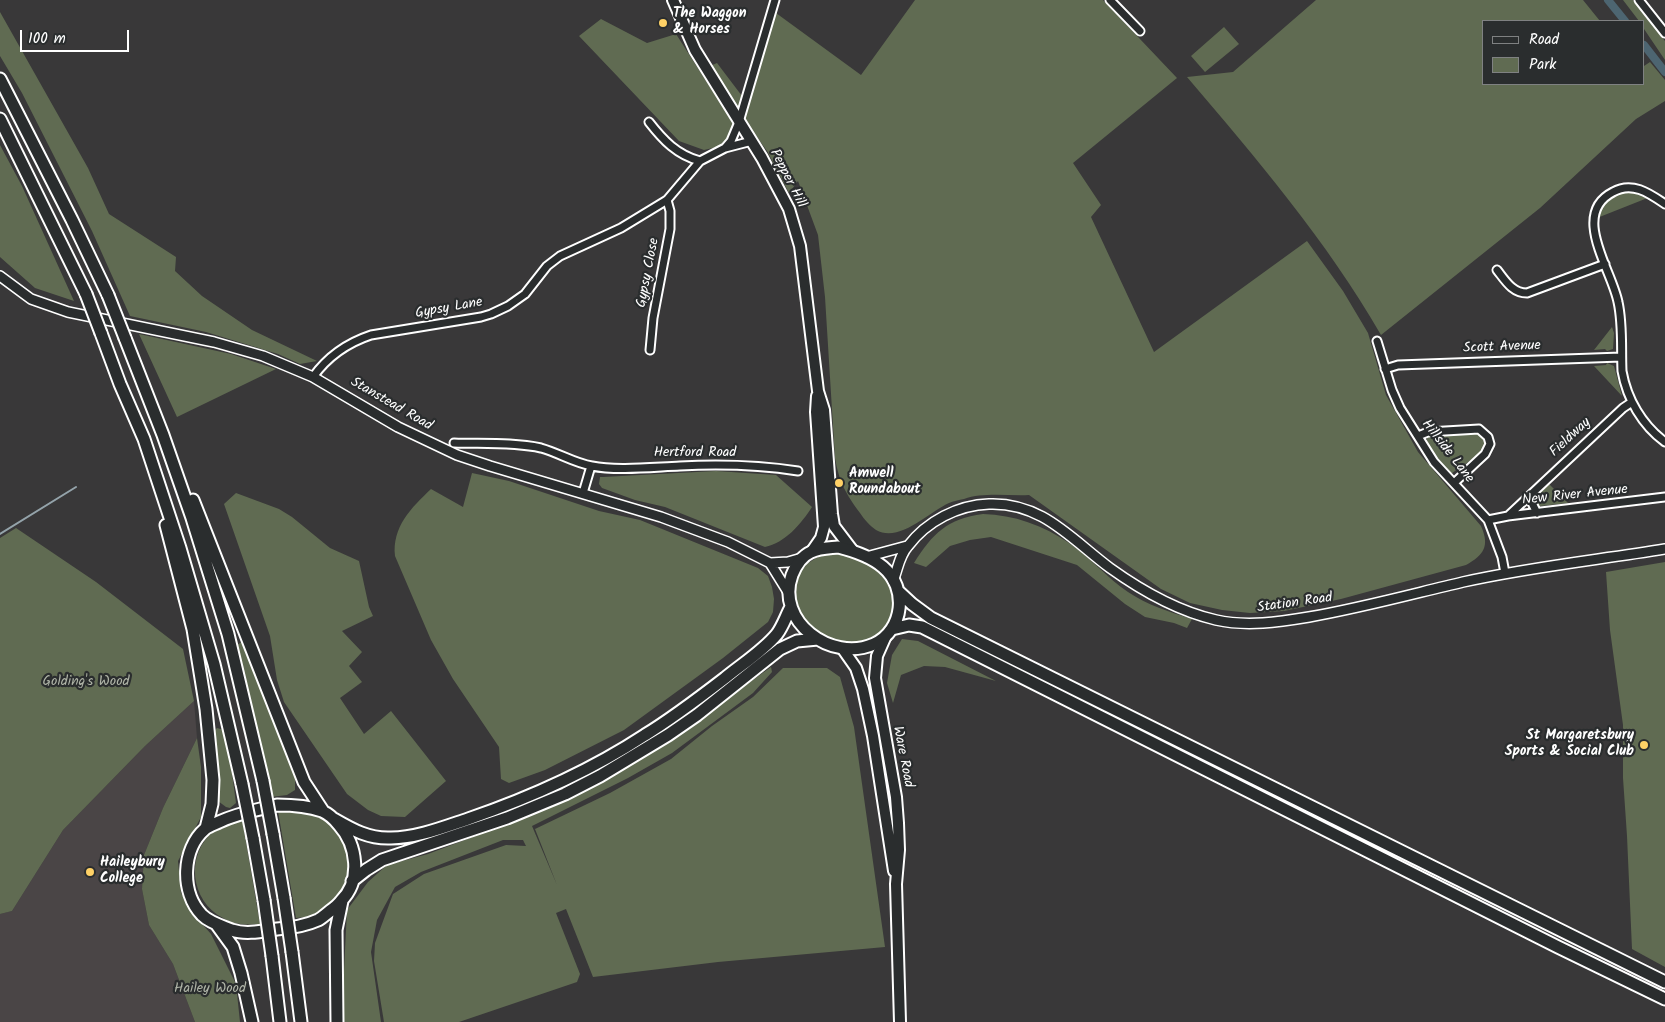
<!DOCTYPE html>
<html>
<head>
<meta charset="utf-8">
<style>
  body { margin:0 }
  #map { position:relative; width:1665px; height:1022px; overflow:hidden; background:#393839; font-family:Kalam,sans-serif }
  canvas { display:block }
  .legend { position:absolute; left:1482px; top:20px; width:162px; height:65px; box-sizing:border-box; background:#2a2d2e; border:1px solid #7f8182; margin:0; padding:6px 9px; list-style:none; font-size:15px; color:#fff }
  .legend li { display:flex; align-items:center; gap:10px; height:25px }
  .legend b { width:25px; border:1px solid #7f8182 }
  .scale { position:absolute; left:20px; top:30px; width:109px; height:22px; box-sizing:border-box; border:2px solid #fff; border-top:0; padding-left:6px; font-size:15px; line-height:18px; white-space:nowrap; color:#fff; -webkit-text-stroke:4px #2a2d2e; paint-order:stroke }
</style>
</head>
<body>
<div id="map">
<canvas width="1665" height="1022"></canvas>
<ul class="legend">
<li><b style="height:6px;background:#2a2d2e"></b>Road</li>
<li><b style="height:14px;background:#606b52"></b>Park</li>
</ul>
<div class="scale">100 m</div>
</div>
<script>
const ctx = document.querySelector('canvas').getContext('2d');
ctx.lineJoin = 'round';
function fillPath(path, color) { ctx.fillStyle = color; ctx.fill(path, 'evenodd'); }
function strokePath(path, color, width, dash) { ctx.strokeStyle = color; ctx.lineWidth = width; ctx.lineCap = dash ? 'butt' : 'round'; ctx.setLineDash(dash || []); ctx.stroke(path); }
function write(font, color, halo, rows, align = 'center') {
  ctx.font = font + ' Kalam,sans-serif'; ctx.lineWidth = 4.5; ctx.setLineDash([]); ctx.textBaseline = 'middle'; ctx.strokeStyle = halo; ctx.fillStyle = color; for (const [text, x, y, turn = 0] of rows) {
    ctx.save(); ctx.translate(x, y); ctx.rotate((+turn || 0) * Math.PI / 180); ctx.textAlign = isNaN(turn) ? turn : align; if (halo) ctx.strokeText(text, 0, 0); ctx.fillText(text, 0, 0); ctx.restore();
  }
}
const built = new Path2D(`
  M194,701L197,738L163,808L144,855L142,889L149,925L173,964L195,1022H0V914L12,911L63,830L145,746Z`);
const green = new Path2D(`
  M915,0H1103L1177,78L1073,163L1101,205L1091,217L1154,352L1307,241L1343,291L1368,333L1386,395L1418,452L1481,526C1490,546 1484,555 1466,565L1341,599L1284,611L1250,613L1222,610L1190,603L1161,589L1029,495C1008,496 983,492 964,499C959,500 953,501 949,503C929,512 900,543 876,530C870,526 864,519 860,513C846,494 839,482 835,458L825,297L818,235L798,181L789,193L767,151L744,119L753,80L767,44L776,13L861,75Z
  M1316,0H1583L1600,21H1484V84H1644V66L1650,62L1665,80V101L1636,119L1540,208L1381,335C1327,241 1256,158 1187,77L1233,72Z
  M1623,0H1633L1665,41V60L1644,29V21H1639Z
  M0,12L88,168L109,214L176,257L175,271L202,296L252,330L317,361L300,364L278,354L206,332L130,316L92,231L22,93L0,56Z
  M601,19L647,43L676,34L735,126L728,142L717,147L704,150L679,141L579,36Z
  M1224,27L1239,44L1205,72L1191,56Z
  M717,63L742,96L739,107L735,106L710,66Z
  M0,145L22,186L74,301L35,288L0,257Z
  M1626,191L1637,192L1650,197L1597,218C1601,203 1611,195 1626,191Z
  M1612,327L1614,333L1613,349L1607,351L1605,349L1594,350Z
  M139,334L231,354L276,369L177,417Z
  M1607,363L1614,366L1622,396L1594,366L1606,365Z
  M1473,433L1484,436C1485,439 1487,441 1486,444C1484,453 1459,468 1451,474C1444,466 1426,449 1427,438L1430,435Z
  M716,471L776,475L812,507C801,524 785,543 765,547L665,507L635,500L602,488L599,484L600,477H603Z
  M472,473L509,481L599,511L640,520L758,568L768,576L772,587L774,599L773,612L768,622L723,658L624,730L545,770L509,783L501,779L499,747L453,679L431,640L395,556C392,527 411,508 431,489L463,507Z
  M1549,484L1568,503L1540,506L1536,505V496Z
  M236,493L279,509L292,517L330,548L359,561L369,607L373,616L342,631L362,652L349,666L362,682L340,698L364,734L391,711L446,781L405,817L381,816L368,810L347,794L284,702L277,680L270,636L224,504Z
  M983,514C1014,515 1043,525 1069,543C1090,557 1107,578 1128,592C1147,605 1170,612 1192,619L1187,628L1174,623L1145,617L1125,604L1077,565L991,537L970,540L950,546L926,567L914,563C933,533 947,519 983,514Z
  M16,528L96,582L183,649L194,701L145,746L63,830L12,911L0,914V538Z
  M839,552L852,555L875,567L889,582L894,594V607L891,620L883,632L872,640L845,645L824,638L803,622L793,596L797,576L805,565L821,555Z
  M1665,562V967L1632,949L1627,836L1623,778V725L1610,630L1606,572Z
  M902,639L918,641L996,681L945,667L924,666L901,675L893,703L887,683L892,655Z
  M243,641L295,777V790L287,795L271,797L254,714L237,645Z
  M771,667L772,672L753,693L672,753L628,778L532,826L557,885L535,829L610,793L671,759L712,726L753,697L783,668H827L840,677L854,727L885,947L718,962L593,977L566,909L556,913L580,974L577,982L459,1022H384L374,961L375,943L393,894L424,874L506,845L526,846L523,840H503L421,872L395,887L377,920L371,952L381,1022H344L343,991L347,910L368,882L387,865L428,854L496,828L567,798L620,771L694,722Z
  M217,728L224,730L231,766L236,803L230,808L226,807L218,801L213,732Z
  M197,738L201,767V817L178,861L181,893L196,917L211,934L236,984L240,1022H195L173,964L149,925L142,889L144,855L163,808Z
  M296,809C305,811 318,813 325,818C335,825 341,835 345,846C356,873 342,904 315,915C308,917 302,917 296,918L278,811Z
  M242,818L260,924C247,925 234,925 223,918C190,901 185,854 214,831C221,824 233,822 242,818Z`);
const stream = new Path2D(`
  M0,534L76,487`);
const canal = new Path2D(`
  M1608,0L1625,21
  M1644,45L1665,72`);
const minor = new Path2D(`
  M1110,0L1140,31
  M1639,0L1665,33
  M649,122C663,140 677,155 700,161
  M725,148L731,141L739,122L775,0
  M1665,204C1649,193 1632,181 1613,192C1570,214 1612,270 1618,302C1623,324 1621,348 1622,371C1627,399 1642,425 1665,442
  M1497,270C1505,280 1512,293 1527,293L1605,264
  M1377,341L1392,390L1400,408L1434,462L1488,520L1502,557L1505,573
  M650,350L653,318L670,229V211L667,200
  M1385,369L1398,365L1621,357
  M313,377C328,356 347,343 371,335L481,317L491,314L508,306L525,294L547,266L560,256L621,228L667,200L700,161L725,148L752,141
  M1418,436L1428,432L1479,429L1488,437L1490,444L1485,454L1454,483
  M454,443C482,444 513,442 541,448C559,453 574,463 592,466C616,471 654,467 680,466C719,464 759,465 798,471
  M583,493L591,466
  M1530,496L1532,503L1537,513
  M1509,515L1623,408L1632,402
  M1488,520L1508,516L1665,497`);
const secondary = new Path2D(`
  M0,276L31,299L68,312L214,342L263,356L313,377L398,427L457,455L490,466L661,517L728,542L770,563L788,592
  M866,557L907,546
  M770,563L788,562L802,558
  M893,581C898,569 899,556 908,546C927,521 958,505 989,504C1042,502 1071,539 1110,568C1142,591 1177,611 1216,620C1247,627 1279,622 1309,617C1361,608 1412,594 1463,582C1530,567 1598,560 1665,549`);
const primary = new Path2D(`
  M673,0L695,50L762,158L789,209L800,246L818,391L824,410L832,514L834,526L853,551
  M812,551L821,538L824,527L816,412L817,396
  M885,638L877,656L875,678L896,797L898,823L899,850L896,884L900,1022
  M842,648L856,668L863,689L873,736L894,871`);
const trunk = new Path2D(`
  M0,79L72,220L108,295
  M0,119L86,294
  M101,333L120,384L144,439L180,548L214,664L242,784
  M125,338L163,435L192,518L228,634L263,781
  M193,500L304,782L323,811
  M166,525L193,629L206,709L213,780L212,804L206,828
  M838,547C854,551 870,556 883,567C908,588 904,630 874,644C831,663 775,621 792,575C796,565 802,556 811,552C819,548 829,548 838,547Z
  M898,591L912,604L931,618L1665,982
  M892,629L909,625L922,627L1558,947L1665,999
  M277,805C292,805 308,806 322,811C329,814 335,820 339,825C357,845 362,880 341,901C338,905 334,908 330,911C326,914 322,918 318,920C305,926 291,928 277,929C263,931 246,935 232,930C222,926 210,923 202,915C180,892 182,849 205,829C209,826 215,824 219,822C238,813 257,810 277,805Z
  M334,819C353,830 369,839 391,838C416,838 444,827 468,819C529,798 590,771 645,735C673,718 699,698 725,678C742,664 763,651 777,634C783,626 786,616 791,607
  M273,834L284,898
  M253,838L264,900
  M352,881L366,870L382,860L507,818L565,794L600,776L668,735L697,715L780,649L797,641L818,639
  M217,925L233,947L241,973L252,1022
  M292,952L301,1022
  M272,956L280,1022
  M337,1022L336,930L342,901`);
const trunkBridge = new Path2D(`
  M86,294L101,333
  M108,295L125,338
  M263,781L273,834
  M242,784L253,838
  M284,898L292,952
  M264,900L272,956`);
const markers = [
  [663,23,5,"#ffd166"],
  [839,483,5,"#ffd166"],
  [1644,745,5,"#ffd166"],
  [90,872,5,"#ffd166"]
];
const poiNames = [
  ["The Waggon",673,15],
  ["& Horses",673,31],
  ["Amwell",849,475],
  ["Roundabout",849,491],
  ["St Margaretsbury",1634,737,"right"],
  ["Sports & Social Club",1634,753,"right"],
  ["Haileybury",100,864],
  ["College",100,880]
];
const streetNames = [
  ["Pepper Hill",787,179,63],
  ["Gypsy Close",649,273,-79],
  ["Gypsy Lane",449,309,-10],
  ["Scott Avenue",1502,348,-2],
  ["Stanstead Road",391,405,30],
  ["Fieldway",1571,438,-43],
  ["Hillside Lane",1447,452,52],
  ["Hertford Road",695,454],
  ["New River Avenue",1575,496,-6],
  ["Station Road",1295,604,-8],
  ["Ware Road",902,757,79]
];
const parkNames = [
  ["Golding's Wood",86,683],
  ["Hailey Wood",210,990]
];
fillPath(built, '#4a4546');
fillPath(green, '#606b52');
strokePath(stream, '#94a3aa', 2);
strokePath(canal, '#4d6571', 8);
strokePath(minor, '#fff', 11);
strokePath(secondary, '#fff', 12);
strokePath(primary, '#fff', 14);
strokePath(trunk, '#fff', 15);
strokePath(minor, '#2a2d2e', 7);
strokePath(secondary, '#2a2d2e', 9);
strokePath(primary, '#2a2d2e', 10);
strokePath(trunk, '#2a2d2e', 11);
strokePath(trunkBridge, '#fff', 15, []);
strokePath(trunkBridge, '#2a2d2e', 11);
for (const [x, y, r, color] of markers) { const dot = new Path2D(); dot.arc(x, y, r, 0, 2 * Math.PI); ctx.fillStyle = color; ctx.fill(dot); strokePath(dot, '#2a2d2e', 2); }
write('bold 14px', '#fff', '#2a2d2e', poiNames, 'left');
write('14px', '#fff', '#2a2d2e', streetNames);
write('14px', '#b0b5a8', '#2a2d2e', parkNames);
</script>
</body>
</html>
